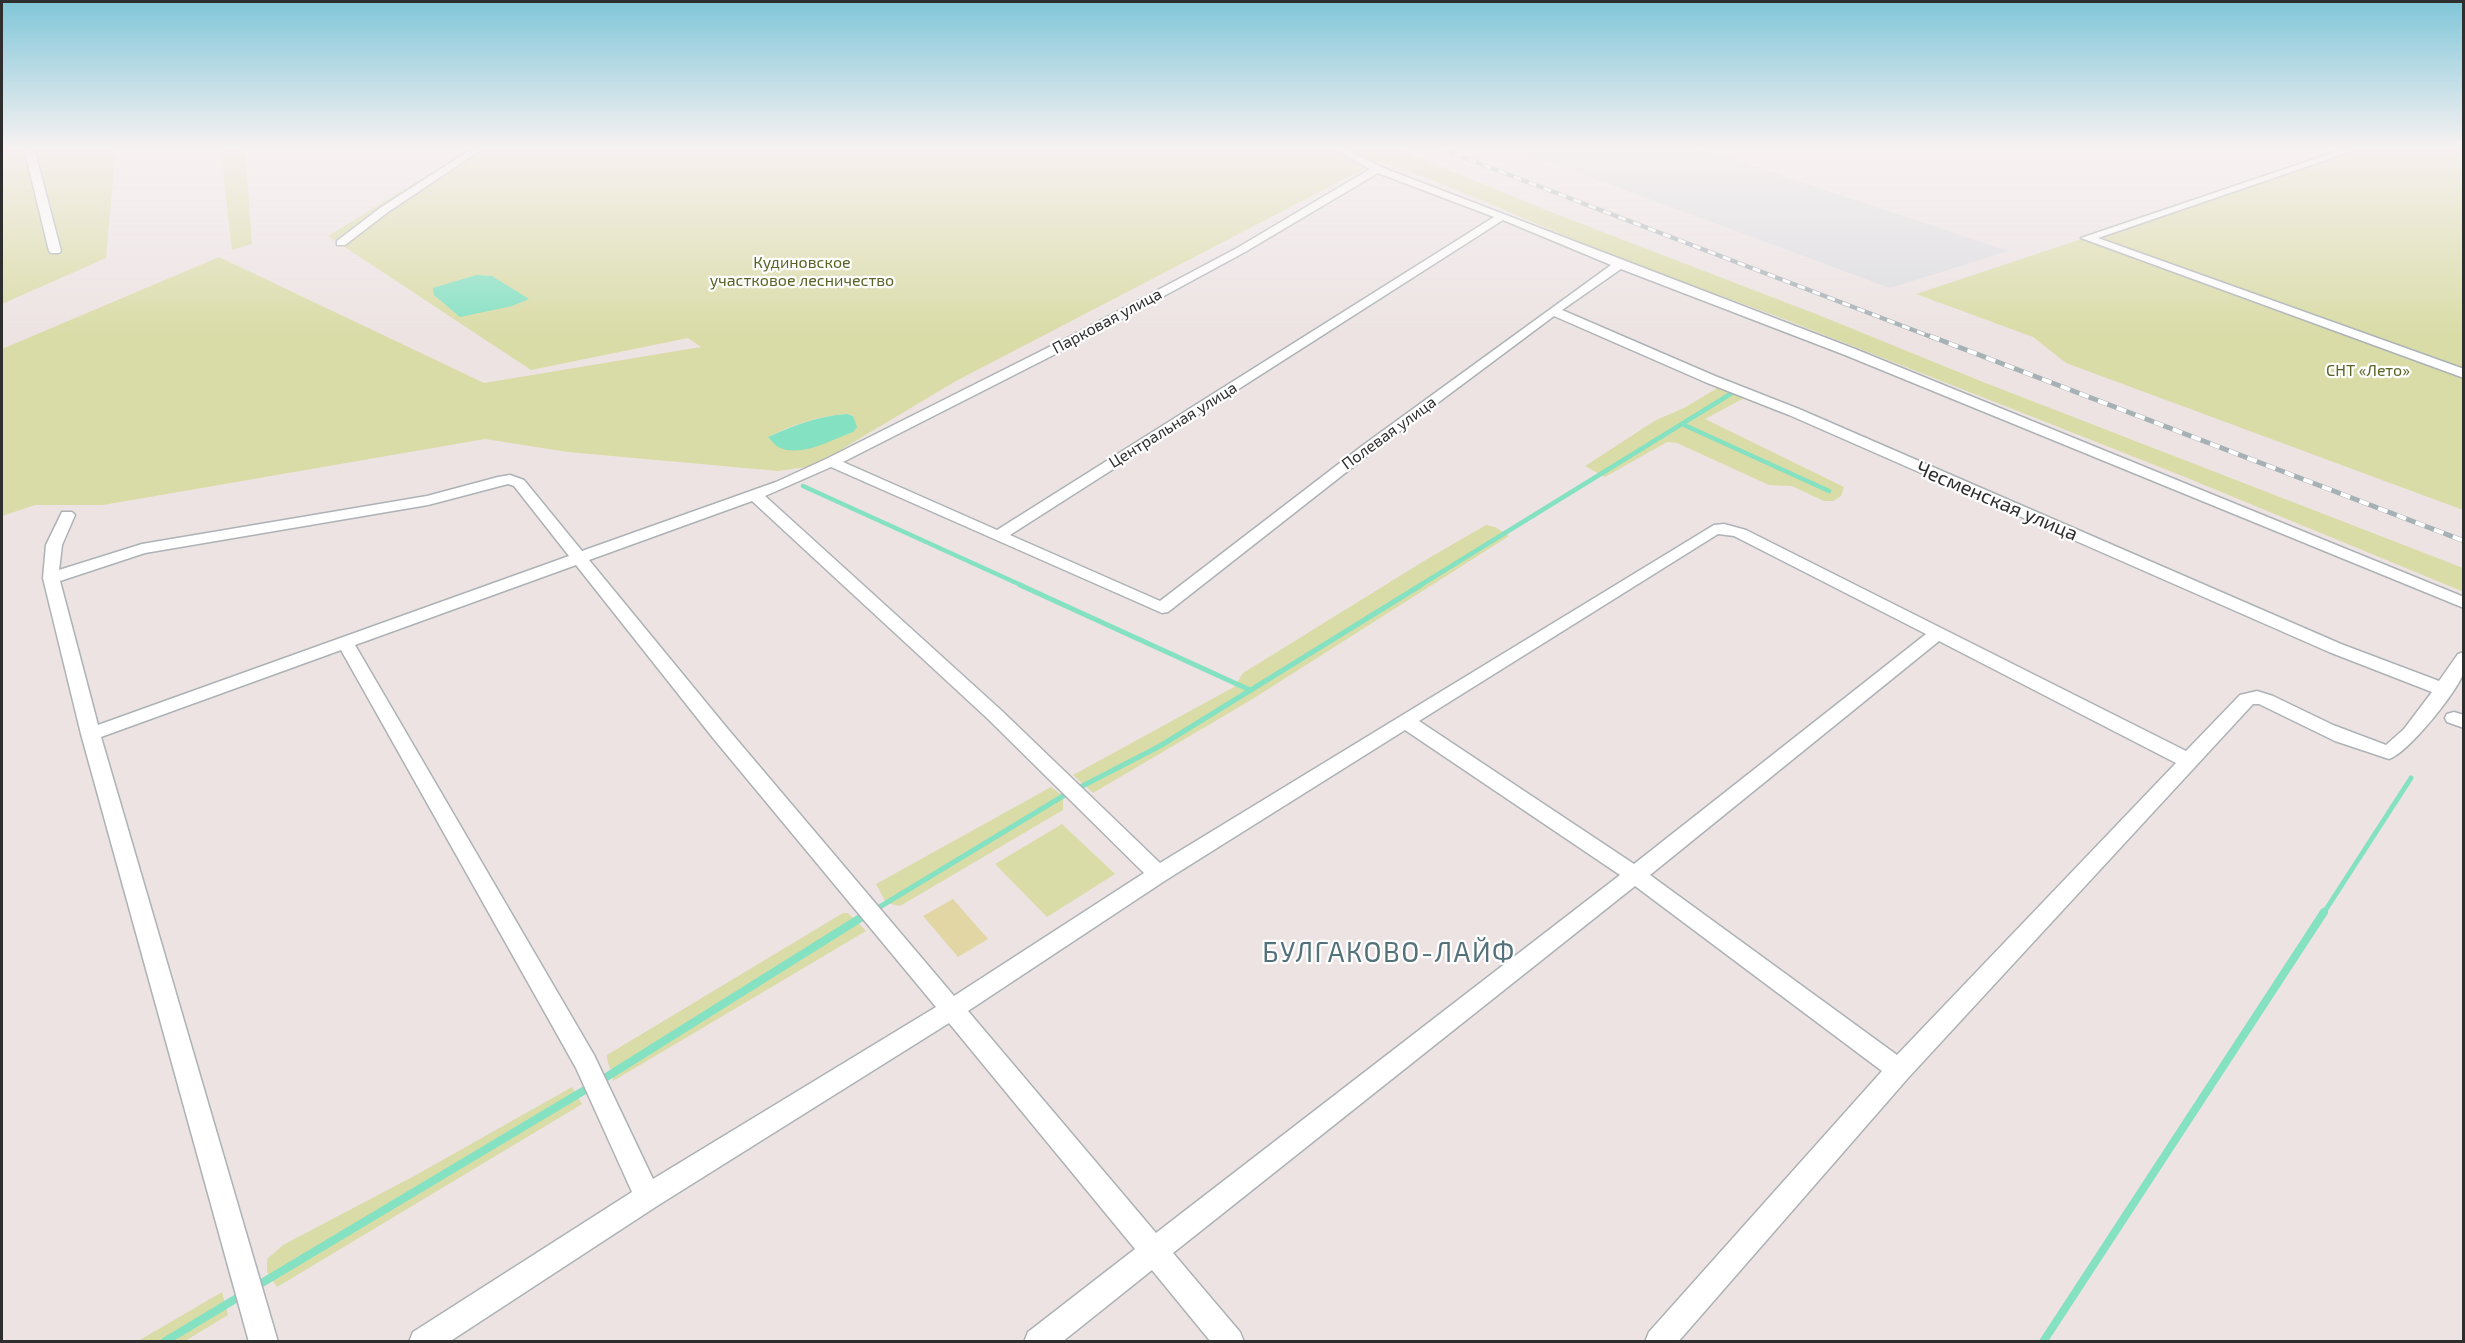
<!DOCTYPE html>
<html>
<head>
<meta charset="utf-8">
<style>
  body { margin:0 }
  #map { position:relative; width:2465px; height:1343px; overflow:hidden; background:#ede3e3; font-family:"Exo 2",sans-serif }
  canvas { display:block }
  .frame { position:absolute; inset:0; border:3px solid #2e2e2e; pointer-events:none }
</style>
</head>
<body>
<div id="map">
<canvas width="2465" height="1343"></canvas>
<div class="frame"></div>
</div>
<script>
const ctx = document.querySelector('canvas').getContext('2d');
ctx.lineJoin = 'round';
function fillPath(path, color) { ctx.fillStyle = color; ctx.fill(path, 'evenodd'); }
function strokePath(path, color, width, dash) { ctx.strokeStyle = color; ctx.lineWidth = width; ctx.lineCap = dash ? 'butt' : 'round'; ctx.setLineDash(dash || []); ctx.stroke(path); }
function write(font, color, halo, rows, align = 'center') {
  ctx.font = font + ' "Exo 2",sans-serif'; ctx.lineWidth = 4.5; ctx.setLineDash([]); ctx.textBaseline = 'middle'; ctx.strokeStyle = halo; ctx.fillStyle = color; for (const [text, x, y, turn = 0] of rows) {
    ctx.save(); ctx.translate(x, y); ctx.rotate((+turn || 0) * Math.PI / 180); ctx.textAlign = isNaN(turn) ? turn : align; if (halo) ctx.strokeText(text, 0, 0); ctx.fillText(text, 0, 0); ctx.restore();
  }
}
const industrial = new Path2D(`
  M1511,148H1699L2008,251L1890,288Z`);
const green = new Path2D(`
  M2,148H116L106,258L2,304Z
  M220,148H245L252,244L232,250Z
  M472,148H1395L1556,214L1816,314L1983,382L2463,568L2464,592L2180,475L1779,317L1625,261L1447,186L1379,161L956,381L837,452L806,467L778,471L568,452L485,439L103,505H35L2,516V349L219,257L484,383L701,347L688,338L531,370L328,236ZM847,414L853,416L768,437C794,424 819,416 847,414Z
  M2356,148H2463V510L2066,363L2033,337L1916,294Z
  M1719,387L1748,396L1705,419L1844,487L1841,496L1833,501H1824L1792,486L1769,485L1677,443L1667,442L1605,477L1585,466L1656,420L1684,408Z
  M1486,525L1495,527L1509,536L1251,700L1093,793L1073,775L1234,687L1243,673L1424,561Z
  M1051,787L1063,796V810L900,906L886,903L876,884Z
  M1062,824L1115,874L1047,917L995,864Z
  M843,913H848L866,931L613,1081C614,1071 606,1064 607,1055Z
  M572,1087L582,1104L277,1287L267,1272V1259L283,1245L416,1175Z
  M222,1292L228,1315L185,1341H138Z`);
const pitch = new Path2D(`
  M953,899L988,939L958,957L923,916Z`);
const water = new Path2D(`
  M476,275L492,276L529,299L512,306L460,317L434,295L433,288Z
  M847,414L853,416L857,427L853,432C831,440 801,458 778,447C775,445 771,440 768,437C794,425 819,416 847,414Z`);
const streamFar2 = new Path2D(`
  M1682,424L1829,491
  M803,486L1023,586
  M1419,586L1732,393`);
const streamFar1 = new Path2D(`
  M1020,585L1250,690
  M868,914L1063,796L1160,746L1421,585
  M2323,914L2411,778`);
const stream = new Path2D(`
  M600,1081L870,912
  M255,1287L590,1087
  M164,1342L242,1295
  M2043,1342L2324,912`);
const minor = new Path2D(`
  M24,148H34L61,251L59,253H51L49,251Z
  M473,148H484L388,212L345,245H337V241L380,208Z
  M1333,148H1345L1381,167L1855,349L2464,597V608L1845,355L1621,269L1562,310L1715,376L1799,409L2341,644L2439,681L2458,654L2464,652C2464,658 2465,666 2464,671C2459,690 2408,753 2389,759L2335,741L2259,704H2253L1908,1078L1678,1342H1645L1649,1332L1882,1071L1635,886L1173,1253L1240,1332L1244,1342H1211L1152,1270L1062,1342H1024L1028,1332L1135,1249L949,1023L657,1206L449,1342H409L413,1332L632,1192L576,1068L341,650L101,737L278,1342H249L81,734L43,578L46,545L62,512H72L75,515L62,545L59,570L142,544L427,496L498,477L510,475L524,480L582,551L776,482L826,459L1073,335L1237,248L1370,169ZM1378,173L1494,217L997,530L843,462L1081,341L1245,252ZM1503,220L1611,265L1362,446L1160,601L1010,535ZM1554,316L1705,382L1789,415L2329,652L2432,692L2404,729L2386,745L2333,725L2273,696L2257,691L2240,695L2186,751L1746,530L1724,524L1714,525L1160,863L1002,711L765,496L831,467L1162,613L1168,612L1372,452ZM508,484L514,486L569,556L98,725L60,581L145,553L428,505ZM752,501L988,719L1144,873L954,996L727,728L589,560ZM1718,534L1734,536L1926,634L1634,864L1419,721ZM576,565L713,738L936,1007L653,1179L594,1055L355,645ZM1939,641L2176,763L1897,1055L1650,875ZM1405,730L1620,875L1156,1233L968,1011L1166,880Z
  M2347,148H2361L2098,238L2464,369V378L2081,238Z
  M2454,712L2464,715V728L2447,722L2445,718L2447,714Z`);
const railFar1 = new Path2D(`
  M1439,148L1934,338`);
const rail = new Path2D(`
  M1930,336L2464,541`);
const farParknames = [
  ["Кудиновское",802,263],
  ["участковое лесничество",802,281],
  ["СНТ «Лето»",2368,371]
];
const farStreetnames = [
  ["Парковая улица",1107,321,-28],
  ["Центральная улица",1173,425,-32],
  ["Полевая улица",1389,433,-36]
];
const streetNames = [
  ["Чесменская улица",1997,501,23]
];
const nearQuarternames = [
  ["БУЛГАКОВО-ЛАЙФ",1389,953]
];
fillPath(industrial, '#dbdce0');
fillPath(green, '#d9dca6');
fillPath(pitch, '#e2d7a4');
fillPath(water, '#84e1c2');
strokePath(streamFar2, '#84e1c2', 4.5);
strokePath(streamFar1, '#84e1c2', 5);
strokePath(stream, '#84e1c2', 8);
strokePath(minor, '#acb2b5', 3);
fillPath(minor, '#fff');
strokePath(railFar1, '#a5b1b5', 4.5);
strokePath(rail, '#a5b1b5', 5);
strokePath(railFar1, '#fff', 3, [8]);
strokePath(rail, '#fff', 4, [10]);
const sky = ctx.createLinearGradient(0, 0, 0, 336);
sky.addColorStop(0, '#80c6d9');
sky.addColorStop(0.44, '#f7f2f2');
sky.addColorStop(1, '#f7f2f200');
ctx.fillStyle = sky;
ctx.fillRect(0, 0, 2465, 336);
write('16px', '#586425', '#fff', farParknames);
write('16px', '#2e2e2e', '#fff', farStreetnames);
write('20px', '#2e2e2e', '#fff', streetNames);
ctx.letterSpacing = '1.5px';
write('27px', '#53717a', '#fff', nearQuarternames);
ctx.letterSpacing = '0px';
</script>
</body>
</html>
